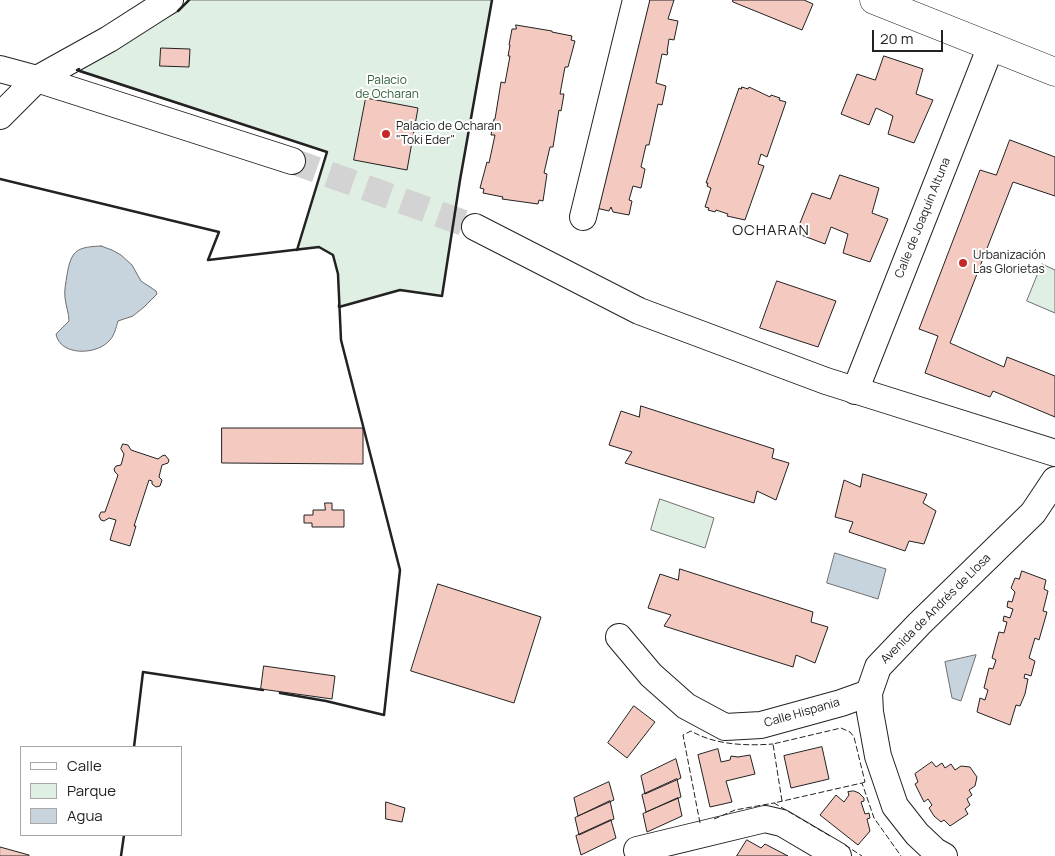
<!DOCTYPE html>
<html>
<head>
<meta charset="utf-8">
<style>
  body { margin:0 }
  #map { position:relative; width:1055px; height:856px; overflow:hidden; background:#fff; font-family:Manrope,sans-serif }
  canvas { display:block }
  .legend { position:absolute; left:20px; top:746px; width:162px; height:90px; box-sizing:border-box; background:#fff; border:1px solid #a7a7a7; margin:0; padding:6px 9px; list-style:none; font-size:15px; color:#222 }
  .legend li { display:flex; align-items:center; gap:10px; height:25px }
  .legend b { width:25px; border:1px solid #a7a7a7 }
  .scale { position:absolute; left:872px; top:30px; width:71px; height:22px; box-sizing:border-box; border:2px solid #222; border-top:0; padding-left:6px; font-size:15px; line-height:18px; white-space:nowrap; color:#222; -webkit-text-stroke:4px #fff; paint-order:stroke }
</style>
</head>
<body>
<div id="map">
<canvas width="1055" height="856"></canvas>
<ul class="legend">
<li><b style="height:6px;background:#fff"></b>Calle</li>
<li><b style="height:14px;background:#e0efe3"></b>Parque</li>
<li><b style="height:14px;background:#c7d3dd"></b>Agua</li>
</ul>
<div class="scale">20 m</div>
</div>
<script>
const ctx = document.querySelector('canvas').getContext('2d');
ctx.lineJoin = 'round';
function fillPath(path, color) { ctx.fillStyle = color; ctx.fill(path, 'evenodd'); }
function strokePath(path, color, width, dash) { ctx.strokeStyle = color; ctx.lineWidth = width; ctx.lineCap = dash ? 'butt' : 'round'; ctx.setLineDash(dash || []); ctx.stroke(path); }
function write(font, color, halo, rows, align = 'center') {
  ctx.font = font + ' Manrope,sans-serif'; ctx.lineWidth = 4; ctx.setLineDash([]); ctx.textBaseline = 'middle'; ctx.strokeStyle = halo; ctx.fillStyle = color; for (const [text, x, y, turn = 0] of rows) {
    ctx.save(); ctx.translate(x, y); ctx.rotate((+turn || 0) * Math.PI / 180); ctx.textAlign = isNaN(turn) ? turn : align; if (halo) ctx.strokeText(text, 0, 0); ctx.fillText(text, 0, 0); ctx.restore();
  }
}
const green = new Path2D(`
  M189,0H492L460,180L442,296L400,290L339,307L338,274L333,255L319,247L297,250L327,152L77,71L177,12Z
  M1042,264L1055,270V313L1027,301Z
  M660,499L714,518L705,548L651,530Z`);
const water = new Path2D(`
  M101,246L112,250L121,255L132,265L141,281L156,291L157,294L144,307L133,316L118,321C116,328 114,337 108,342C95,355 60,356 56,334L69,321C69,313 66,307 65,298C64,290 66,282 67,275C71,250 77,247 101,246Z
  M835,553L886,569L878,599L827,583Z
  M976,655L961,701L952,698L945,662Z`);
const building = new Path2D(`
  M645,0H674L668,19L678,21L674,40L669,39L667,52H668L667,55L662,54L656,83L666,86L662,105L658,104L649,145H646L641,167L645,169L641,188L633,186L629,200L632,201L629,215L613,212L611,207L609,211L592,207Z
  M733,0H804L813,4L802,30L733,2Z
  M516,25L552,31V32L572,36L571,40L575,41L568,67H565L560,94H564L561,111L559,110L553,147H550L544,173L547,174L543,201L539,200L538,204L502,199L503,197L483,193L484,189L480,188L487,162L489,163L495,135H491L494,119H495L501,82L505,83L510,56H508L510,45H509L512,29H516Z
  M161,48L190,49L189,67L160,66Z
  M884,56L923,69L916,94L933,100L914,143L888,134L893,116L876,108L869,125L841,114L857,74L875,80Z
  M742,87L748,89L749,87L770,97L771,95L780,98L779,100L786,102L767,157L761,154L758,164L764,166L745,220L727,216L728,214L716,210L715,212L708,210L709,208L705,207L711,188L707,186L708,183H706L739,88L741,89Z
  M366,98L418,108L407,170L354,160Z
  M1010,140L1055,157V196L1013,182L950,343L1004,367L1007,357L1055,376V417L993,391L990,397L925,373L938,336L919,329L980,170L996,175Z
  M840,175L879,188L872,213L888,219L870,262L843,253L848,234L831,227L825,244L796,233L812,193L830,199Z
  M777,281L836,301L818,347L760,328Z
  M641,406L774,449L772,458L789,463L776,500L757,491L754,503L625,463L632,452L609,445L621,411L639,417Z
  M222,428H363V464L222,463Z
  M123,444L128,445L131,450L158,459L162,456L165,455L169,460L168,463L162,465L159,477L162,480L160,486L156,487L152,484V481L149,480L134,526H136L130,546L110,540L116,520L109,518L104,521L101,520L99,516L101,512H105L117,478L118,475L115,472L114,469L116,466L121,465L124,454L121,449Z
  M863,474L927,494L923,503L936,511L924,544L909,541L905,551L849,532L853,522L835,517L844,480L860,487Z
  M325,503H332V510H344V527H312V523H304V515H313V510H325Z
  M680,569L813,612L811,622L828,627L815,663L796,655L793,667L664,626L671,615L648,608L660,574L678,580Z
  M1022,571L1046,580L1044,589L1048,591L1043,611L1047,612L1039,640L1035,638L1029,658L1035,661L1031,676L1025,674L1024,678L1028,679L1025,694L1020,706L1016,705L1010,725L977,712L980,698L985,700L988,690L984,688L989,668L993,669L996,660L992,658L999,632L1004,633L1007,622L1003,621L1004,616L1010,618L1013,609L1007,607L1008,601L1012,602L1015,592L1011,588L1015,578L1019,579Z
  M438,584L541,617L514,703L411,671Z
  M264,666L335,676L332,699L261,689Z
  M634,706L655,722L627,758L608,743Z
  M822,747L829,779L791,788L784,756Z
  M718,749L721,762L730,760L731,756L738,757L750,755L755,774L726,781L732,802L710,807L698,755Z
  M676,759L681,778L645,794L641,776Z
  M932,762L936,767L942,763L945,768L951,764L955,770L961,766L970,767L977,777L975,786L969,790L972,795L967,799L970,805L965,809L968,814L950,826L944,820L941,822L934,816L929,808L932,805L928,799L924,802L915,784L918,782L915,774Z
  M677,779L681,797L646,812L642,795Z
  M609,782L614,800L578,816L574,798Z
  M854,791L859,793L864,798V801L861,802L865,814L869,813L870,818L867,819L870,831L858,845L820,815L836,795L844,802L849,795L848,792Z
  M678,798L682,816L647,832L643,814Z
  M610,801L614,819L579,835L575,818Z
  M386,802L405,808L402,822L386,819Z
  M611,820L616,838L581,855L576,836Z
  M747,840L761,848L765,844L788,856H737Z
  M0,847L29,855V856H0Z`);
const minorTunnel = new Path2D(`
  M292,161L475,227`);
const minor = new Path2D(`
  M0,69L37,79L292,161
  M0,116L37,79L109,39L170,0
  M583,217L636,0
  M475,227L639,311L826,381L1055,453
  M855,391L991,46
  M619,637L651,675L686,706L725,727L761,725L841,703L869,693
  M637,850L765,819L782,823L838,856
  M944,856L935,851L917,834L895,806L878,756L870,712L869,693L878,667L919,624L1033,513L1055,480`);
const highway = new Path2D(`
  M874,0L1055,72`);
const fence = new Path2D(`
  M782,801L773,744L841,728L850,732L854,737L865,782L862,783
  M714,819L735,810L774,803
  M700,823L683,735L691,731C715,745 746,746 773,744
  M830,836L774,803L862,783L874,818L901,856
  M845,845L862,856`);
const wall = new Path2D(`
  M178,11L189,0
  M79,69L77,70L327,152L297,250L299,249
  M0,179L219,232L208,260L319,247L333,255L338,274L341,340L400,570L384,715L326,701L280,693
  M339,305V307L400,290L442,296L460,180L492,0
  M134,747L143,672L263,690
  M121,856L124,835`);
const markers = [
  [386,134,5,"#c62828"],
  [963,263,5,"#c62828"]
];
const parkNames = [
  ["Palacio",387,81],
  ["de Ocharan",387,95]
];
const poiNames = [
  ["Palacio de Ocharan",396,127],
  ["\"Toki Eder\"",396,141],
  ["Urbanización",973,256],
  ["Las Glorietas",973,270]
];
const streetNames = [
  ["Calle de Joaquín Altuna",923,218,-68],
  ["Avenida de Andrés de Llosa",936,609,-45],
  ["Calle Hispania",802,713,-16]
];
const quarterNames = [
  ["OCHARAN",771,231]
];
fillPath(green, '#e0efe3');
strokePath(green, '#6f6f6f', 1);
fillPath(water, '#c7d3dd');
strokePath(water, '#6f6f6f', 1);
fillPath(building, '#f3c9c0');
strokePath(building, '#222', 1);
strokePath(minorTunnel, '#d3d3d3', 26, [26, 13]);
strokePath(minor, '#222', 28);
strokePath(highway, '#222', 29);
strokePath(minor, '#fff', 26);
strokePath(highway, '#fff', 28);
strokePath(fence, '#222', 1, [6, 2.5]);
strokePath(wall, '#222', 2.5);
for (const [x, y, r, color] of markers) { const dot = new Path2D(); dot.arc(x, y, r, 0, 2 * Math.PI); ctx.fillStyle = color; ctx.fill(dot); strokePath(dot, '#fff', 2); }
write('12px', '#2f5e38', '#fff', parkNames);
write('12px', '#222', '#fff', poiNames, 'left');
write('12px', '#222', '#fff', streetNames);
ctx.letterSpacing = '1px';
write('15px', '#222', '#fff', quarterNames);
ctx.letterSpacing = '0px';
</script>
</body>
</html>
